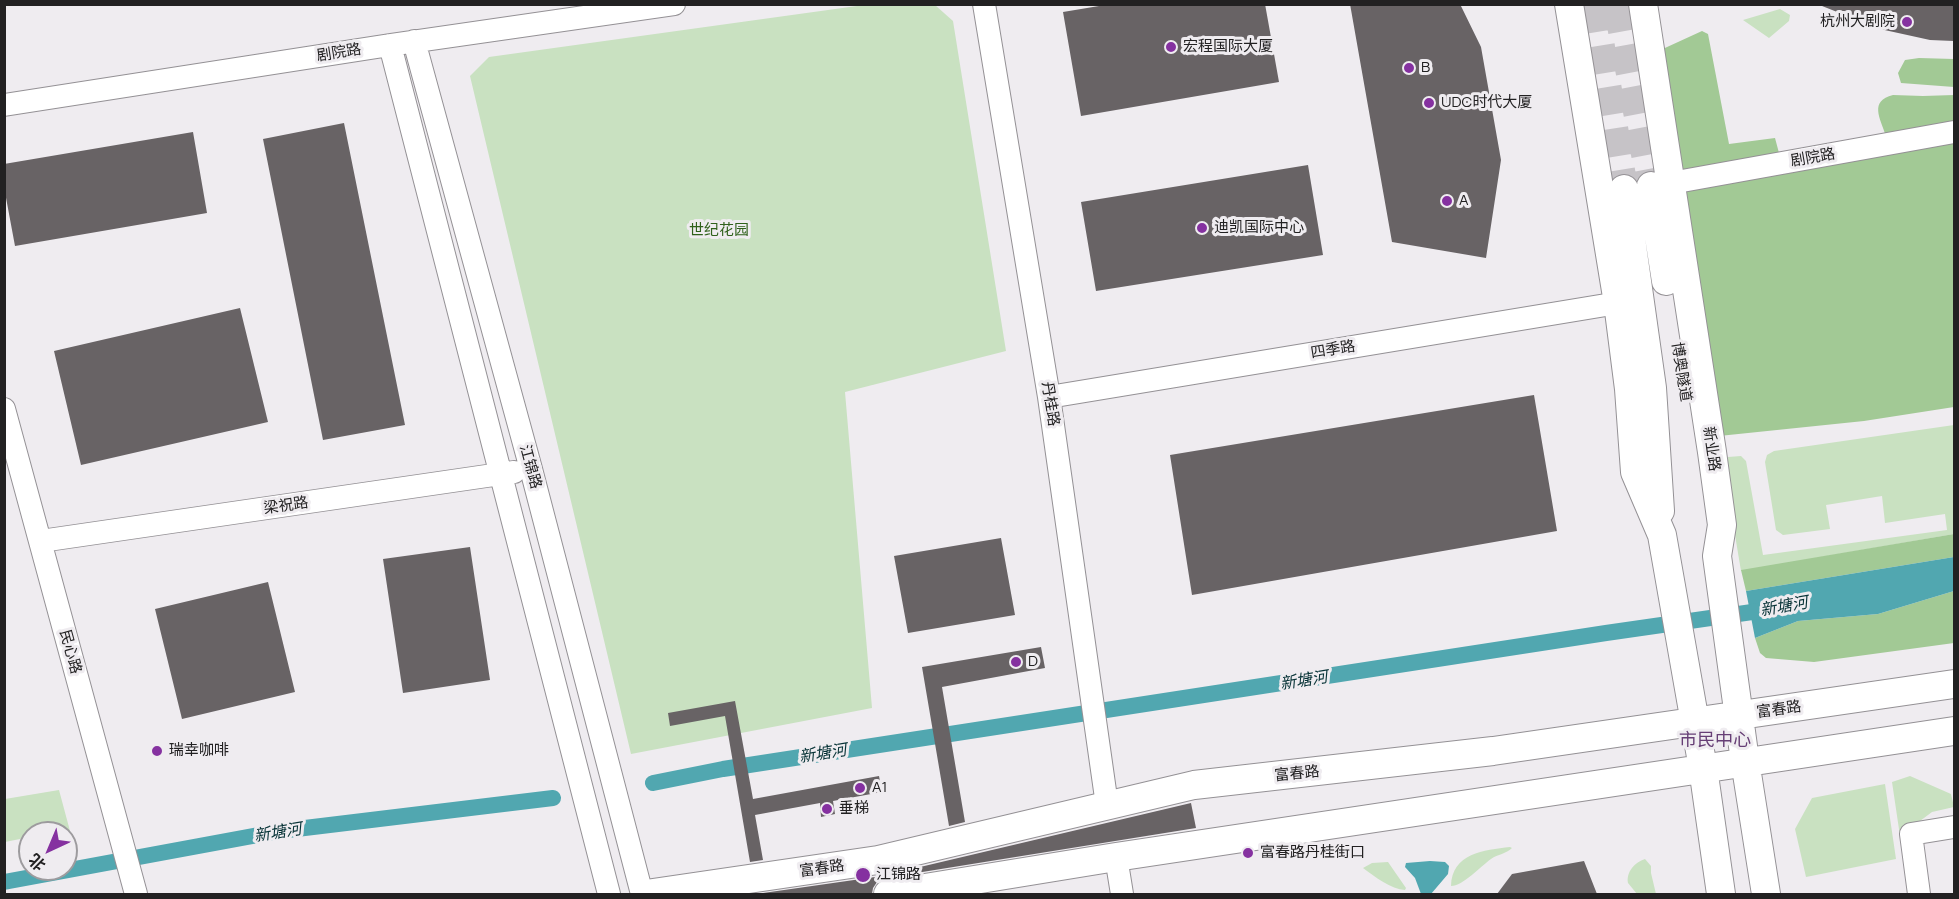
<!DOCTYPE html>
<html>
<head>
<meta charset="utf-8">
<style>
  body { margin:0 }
  #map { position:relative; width:1959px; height:899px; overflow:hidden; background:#efecf0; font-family:Manrope,"Noto Sans SC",sans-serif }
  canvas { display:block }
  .frame { position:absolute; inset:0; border:6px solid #222122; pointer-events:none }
  .north { position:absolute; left:18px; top:821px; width:60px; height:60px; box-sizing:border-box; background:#efecf0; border:2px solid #9d9b9e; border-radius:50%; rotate:224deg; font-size:16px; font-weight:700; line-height:24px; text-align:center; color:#222122 }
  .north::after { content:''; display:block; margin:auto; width:21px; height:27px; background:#8531a0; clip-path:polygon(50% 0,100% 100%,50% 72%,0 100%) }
</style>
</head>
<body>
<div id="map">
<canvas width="1959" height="899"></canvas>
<div class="frame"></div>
<div class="north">北</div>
</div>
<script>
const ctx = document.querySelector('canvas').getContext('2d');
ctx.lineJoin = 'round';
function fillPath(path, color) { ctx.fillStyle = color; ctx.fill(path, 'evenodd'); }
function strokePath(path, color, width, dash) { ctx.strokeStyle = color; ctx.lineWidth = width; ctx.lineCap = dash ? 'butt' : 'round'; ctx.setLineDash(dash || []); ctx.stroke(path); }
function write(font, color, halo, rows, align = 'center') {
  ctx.font = font + ' Manrope,"Noto Sans SC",sans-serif'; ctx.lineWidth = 6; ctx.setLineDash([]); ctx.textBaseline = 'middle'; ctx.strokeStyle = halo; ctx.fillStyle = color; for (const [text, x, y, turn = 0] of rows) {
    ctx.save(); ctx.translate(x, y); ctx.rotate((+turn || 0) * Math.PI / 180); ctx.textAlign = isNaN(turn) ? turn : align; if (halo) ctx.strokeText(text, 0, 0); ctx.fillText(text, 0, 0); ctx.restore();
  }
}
const green = new Path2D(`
  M864,5H935L953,21L1006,351L845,392L872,708L631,754L470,76L489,57Z
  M1780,9L1790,15L1789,21L1769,38L1743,20Z
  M1954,425V534L1741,571L1723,463L1728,457L1741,456L1746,461L1763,555L1947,530L1945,514L1885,523L1882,496L1826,505L1830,529L1783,535L1776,530L1765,462L1767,455L1774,451Z
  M1910,776L1951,794L1954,807L1932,812L1900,836L1892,782Z
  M1885,784L1896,859L1806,877L1795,829L1812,798Z
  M59,790L70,831L56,833H30V837L5,842V799Z
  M1510,847L1512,848C1506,854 1498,854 1491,859C1480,867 1463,886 1451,886C1452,853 1484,850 1510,847Z
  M1645,859L1651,866V873L1656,894H1637L1628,883C1626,872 1635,862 1645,859Z
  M1388,862L1406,888L1405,890C1391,889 1375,877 1363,868L1372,863Z`);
const forest = new Path2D(`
  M1702,31L1708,34L1729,144L1775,138L1779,153L1677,171L1654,53Z
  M1919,58L1954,59V87L1901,83L1898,73L1905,60Z
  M1893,95L1923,96L1954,95V123L1886,136C1880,118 1869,101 1893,95Z
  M1954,141V407L1864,421L1719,436L1682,189Z
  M1954,534V557L1746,591L1741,570Z
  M1954,591V643L1814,662L1766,658L1760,653L1755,638L1798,621L1878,614Z`);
const water = new Path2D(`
  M1954,557V591L1878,614L1798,621L1755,638L1746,591Z
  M1430,861L1445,862L1449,866L1448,874L1431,894H1421L1415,878L1405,867L1406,863Z`);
const canal = new Path2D(`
  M653,783L723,769L1606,633L1773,609
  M4,882L280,831L553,798`);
const building = new Path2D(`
  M1111,4H1265L1279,82L1081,116L1063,12Z
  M1350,4H1460L1481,47L1501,160L1486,258L1392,242Z
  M1817,4H1954V41L1930,40L1880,29Z
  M344,123L405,425L323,440L263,139Z
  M193,132L207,213L15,246L4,187V164Z
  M1308,165L1323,255L1096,291L1081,202Z
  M240,308L268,422L81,465L54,351Z
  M1534,395L1557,531L1192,595L1170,455Z
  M1001,538L1015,615L908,633L894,556Z
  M470,547L490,680L403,693L383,559Z
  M268,582L295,692L182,719L155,609Z
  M1041,647L1045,668L942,687L965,822L949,826L922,667Z
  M735,701L753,799L879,776L882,792L833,801L835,814L821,817L820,803L755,815L763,860L750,862L725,716L670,726L668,713Z
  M1191,803L1196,828L885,878L877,882L873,888L872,894H756L882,876Z
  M1584,861L1597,894H1497L1512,874Z`);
const majorTunnel = new Path2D(`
  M1594,4L1624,189
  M1617,4L1651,186`);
const minor = new Path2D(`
  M984,4L1049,397L1107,805
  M414,41L531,469L642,894
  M390,45L609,894
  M4,105L390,45L674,4
  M1671,183L1954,132
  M1049,397L1618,303
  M4,409L136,894
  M41,541L514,472
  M1116,857L1122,894
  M1919,894L1911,834L1954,827`);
const major = new Path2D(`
  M1569,4L1618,303L1629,389L1635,472L1662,535L1703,768L1721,894
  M1643,4L1712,452L1722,525L1717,556L1745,761L1766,894
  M1651,186L1666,281
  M1624,189L1652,388L1660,511
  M646,894L878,860L1194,785L1493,751L1954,684
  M888,894L1116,857L1954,731`);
const markers = [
  [1907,22,6,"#8531a0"],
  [1171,47,6,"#8531a0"],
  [1409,68,6,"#8531a0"],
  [1429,103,6,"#8531a0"],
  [1447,201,6,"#8531a0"],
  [1202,228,6,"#8531a0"],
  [1016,662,6,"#8531a0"],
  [157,751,6,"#8531a0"],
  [860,788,6,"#8531a0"],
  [827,809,6,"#8531a0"],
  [1248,853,6,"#8531a0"],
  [863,875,8,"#8531a0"]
];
const poiNames = [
  ["杭州大剧院",1895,22,"right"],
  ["宏程国际大厦",1183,47],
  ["B",1421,68],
  ["UDC时代大厦",1441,103],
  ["A",1459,201],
  ["迪凯国际中心",1214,228],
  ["D",1028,662],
  ["瑞幸咖啡",169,751],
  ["A1",872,788],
  ["垂梯",839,809],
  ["富春路丹桂街口",1260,853],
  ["江锦路",876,875]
];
const streetNames = [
  ["剧院路",339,53,-9],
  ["剧院路",1813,158,-10],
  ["四季路",1333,350,-9],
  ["博奥隧道",1681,372,81],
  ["丹桂路",1050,404,81],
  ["新业路",1711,449,82],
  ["江锦路",530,467,75],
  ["梁祝路",286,506,-8],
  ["民心路",70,652,75],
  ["富春路",1779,710,-8],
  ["富春路",1297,774,-6],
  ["富春路",822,869,-8]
];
const parkNames = [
  ["世纪花园",719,231]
];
const waterNames = [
  ["新塘河",1784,607,-10],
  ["新塘河",1304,681,-9],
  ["新塘河",823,754,-9],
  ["新塘河",278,833,-9]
];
const quarterNames = [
  ["市民中心",1715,741]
];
fillPath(green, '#c9e1c1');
fillPath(forest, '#a2c995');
fillPath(water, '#51a7b0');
strokePath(canal, '#51a7b0', 16);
fillPath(building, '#686365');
strokePath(majorTunnel, '#c6c3c7', 28, [28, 14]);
strokePath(minor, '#949195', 24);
strokePath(major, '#949195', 30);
strokePath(minor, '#fff', 22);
strokePath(major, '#fff', 28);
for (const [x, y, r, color] of markers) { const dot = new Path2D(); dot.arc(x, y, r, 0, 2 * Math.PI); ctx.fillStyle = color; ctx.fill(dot); strokePath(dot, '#efecf0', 2); }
write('15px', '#222122', '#efecf0', poiNames, 'left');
write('15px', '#222122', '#efecf0', streetNames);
write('15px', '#30611c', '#efecf0', parkNames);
write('italic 16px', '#053135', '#efecf0', waterNames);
write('18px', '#663e75', '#efecf0', quarterNames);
</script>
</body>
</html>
